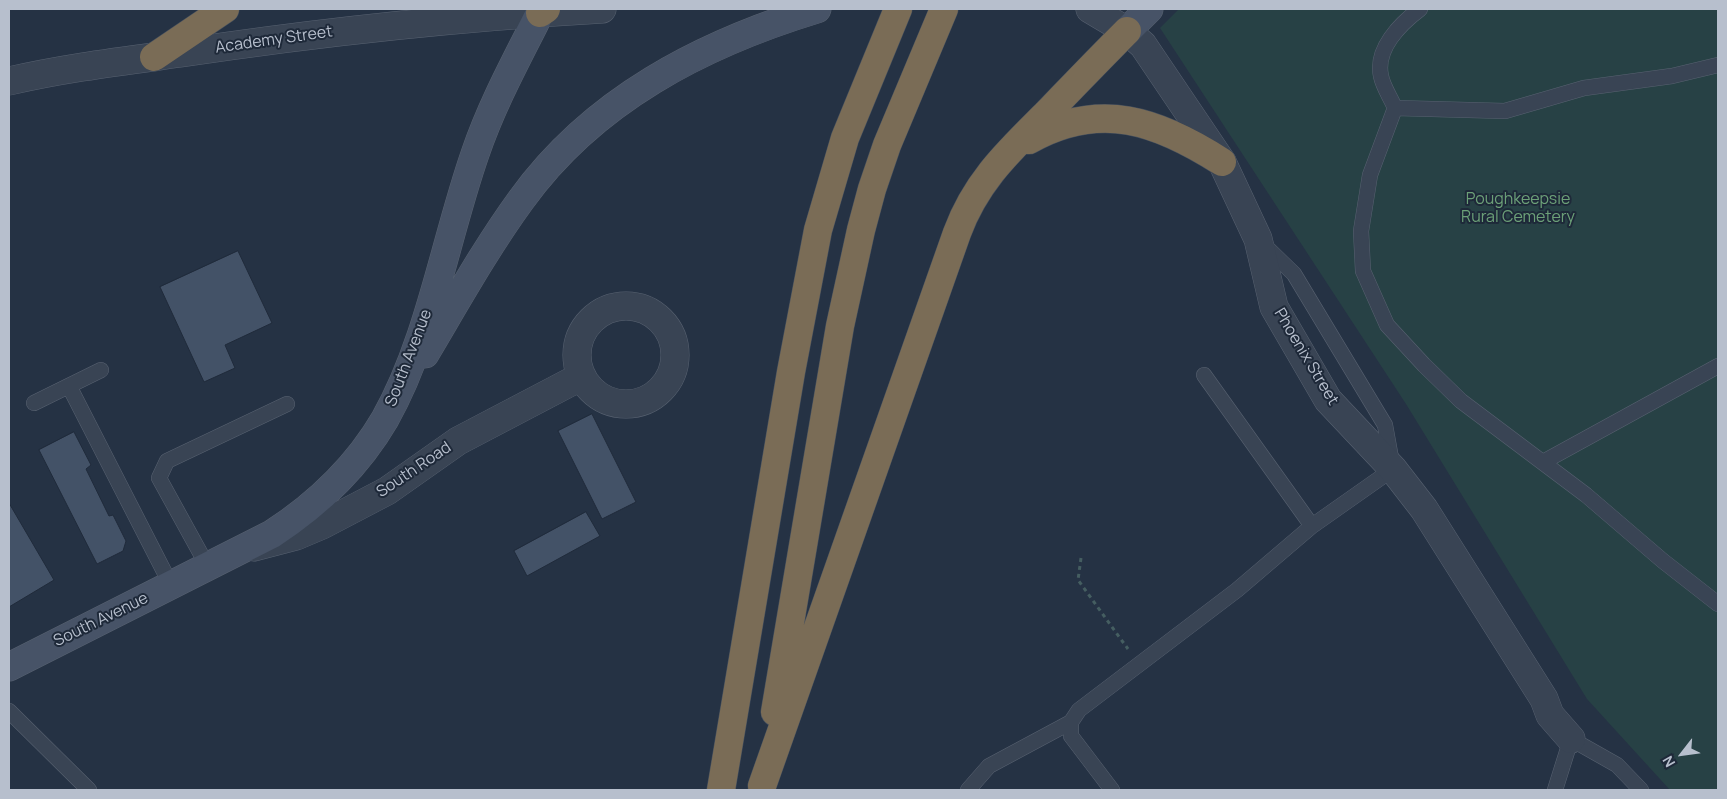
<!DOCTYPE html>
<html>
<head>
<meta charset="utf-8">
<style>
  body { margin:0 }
  #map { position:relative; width:1727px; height:799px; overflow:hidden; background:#253244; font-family:Manrope,sans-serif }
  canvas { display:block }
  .frame { position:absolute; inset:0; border:10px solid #b7bfcd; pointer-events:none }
  .north { position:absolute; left:1657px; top:729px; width:50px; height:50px; -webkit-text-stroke:4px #1e2939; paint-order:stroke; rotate:240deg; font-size:14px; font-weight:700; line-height:20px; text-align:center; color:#b7bfcd }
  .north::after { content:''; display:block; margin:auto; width:18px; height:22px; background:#b7bfcd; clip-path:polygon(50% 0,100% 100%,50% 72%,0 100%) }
</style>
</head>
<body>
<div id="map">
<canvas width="1727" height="799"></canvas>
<div class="frame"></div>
<div class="north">N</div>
</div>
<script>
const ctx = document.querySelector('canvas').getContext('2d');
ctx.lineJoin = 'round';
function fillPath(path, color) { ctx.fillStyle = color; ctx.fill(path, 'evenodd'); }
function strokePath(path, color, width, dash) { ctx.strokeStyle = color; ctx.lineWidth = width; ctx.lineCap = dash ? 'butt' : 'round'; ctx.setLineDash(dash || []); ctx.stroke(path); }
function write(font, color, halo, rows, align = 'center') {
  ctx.font = font + ' Manrope,sans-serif'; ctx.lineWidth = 4; ctx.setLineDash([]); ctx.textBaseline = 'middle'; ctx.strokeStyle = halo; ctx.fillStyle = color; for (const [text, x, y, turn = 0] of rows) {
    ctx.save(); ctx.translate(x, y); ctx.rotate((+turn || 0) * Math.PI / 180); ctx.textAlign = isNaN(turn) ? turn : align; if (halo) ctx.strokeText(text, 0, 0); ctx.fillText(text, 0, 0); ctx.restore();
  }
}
const green = new Path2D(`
  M1179,9H1718V790H1670L1587,699L1406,404L1160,28Z`);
const building = new Path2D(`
  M238,251L272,323L225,345L235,368L204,382L160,287Z
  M592,414L636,502L602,519L558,431Z
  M74,432L91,465L86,469L109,516L113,515L126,541L123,551L97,564L39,450Z
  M9,503L54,580L9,607Z
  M586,512L600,536L527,576L514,551Z`);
const path = new Path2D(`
  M1081,558L1078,580L1128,649`);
const lane = new Path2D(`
  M1420,9C1400,24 1375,49 1381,76C1383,87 1391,98 1395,108L1370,175L1361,231L1363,271L1387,325L1424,365L1461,401L1586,495L1663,561L1718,604
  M1395,108L1505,111L1584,88L1672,76L1718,65
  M1204,375L1312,526
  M69,386L171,585
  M34,403L101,370
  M1543,462L1718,366
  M208,567L159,478L167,461L287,404
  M9,711L89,790
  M968,790L989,766L1071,722
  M1112,790L1071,736V722L1079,710L1237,590L1312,526L1393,469L1385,425L1294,274L1262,243
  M1555,790L1571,739L1617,765L1641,790`);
const street = new Path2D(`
  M1090,9L1127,31L1143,45L1222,162L1258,239L1274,307L1328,400L1393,469L1424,509L1544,699L1550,715L1571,739
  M9,81C65,68 123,61 181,53C321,32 461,17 602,9
  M577 355a49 49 0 1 1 98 0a49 49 0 1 1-98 0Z
  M254,547L296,536L322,525L387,491L458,441L582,376`);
const secondary = new Path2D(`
  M1127,31L1149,9
  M425,354C456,302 486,248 521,200C593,100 702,44 817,9
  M9,667L272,534C318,504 357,467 385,419C430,339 445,240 475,154C492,104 517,59 540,13`);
const highway = new Path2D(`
  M540,13L546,9
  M154,57L225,9
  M1029,140C1100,100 1158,121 1222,162
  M775,712L840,326L861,230L872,189L887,145L944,9
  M762,786L957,233C976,181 1009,151 1047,113C1074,85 1100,58 1127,31
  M721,790L791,372L818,230L845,138L898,9`);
const streetNames = [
  ["Academy Street",274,40,-8],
  ["Phoenix Street",1306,357,59],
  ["South Avenue",409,358,-69],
  ["South Road",414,470,-34],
  ["South Avenue",101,620,-26]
];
const parkNames = [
  ["Poughkeepsie",1518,200],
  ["Rural Cemetery",1518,218]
];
fillPath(green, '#274145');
fillPath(building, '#435267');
strokePath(building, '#202b3b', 1);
strokePath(lane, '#586271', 16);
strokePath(street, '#586271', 29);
strokePath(secondary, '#586271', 29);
strokePath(highway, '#444f5e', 29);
strokePath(path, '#455e61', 3, [4, 4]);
strokePath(lane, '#394454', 15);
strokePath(street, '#394454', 28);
strokePath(secondary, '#475367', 28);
strokePath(highway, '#7a6c56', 28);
write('16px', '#b7bfcd', '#1e2939', streetNames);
write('16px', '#6ca078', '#1e2939', parkNames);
</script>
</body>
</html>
